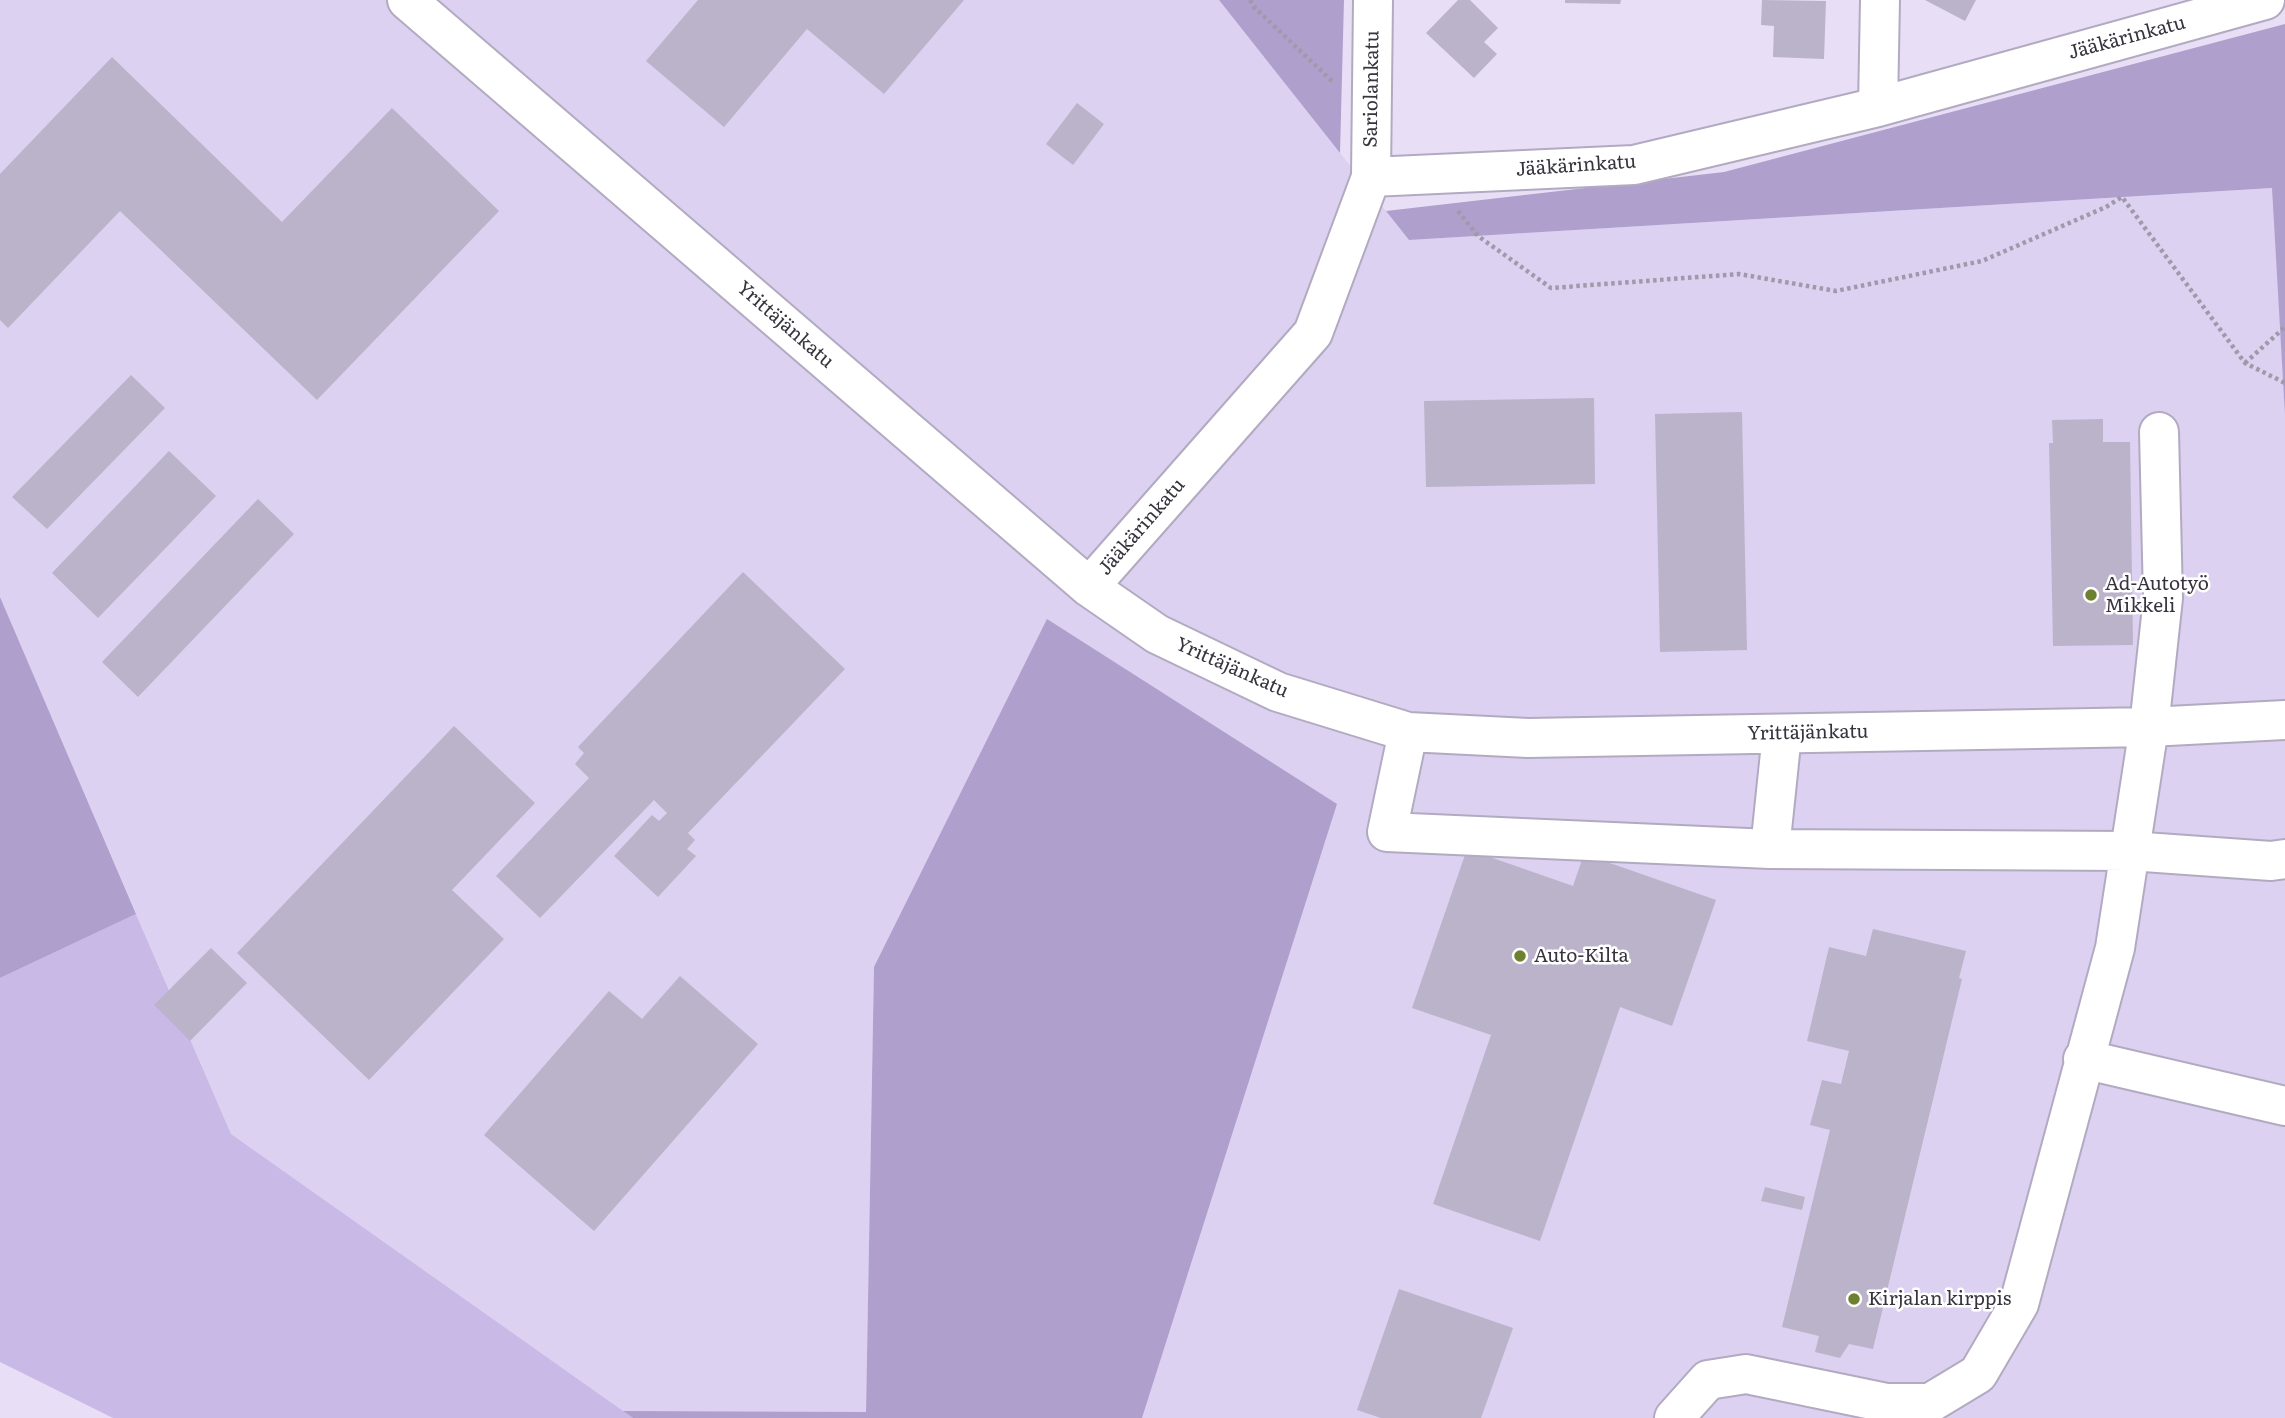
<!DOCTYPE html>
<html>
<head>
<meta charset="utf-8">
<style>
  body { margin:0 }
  canvas { display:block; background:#e8dff7 }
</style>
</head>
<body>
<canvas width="2285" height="1418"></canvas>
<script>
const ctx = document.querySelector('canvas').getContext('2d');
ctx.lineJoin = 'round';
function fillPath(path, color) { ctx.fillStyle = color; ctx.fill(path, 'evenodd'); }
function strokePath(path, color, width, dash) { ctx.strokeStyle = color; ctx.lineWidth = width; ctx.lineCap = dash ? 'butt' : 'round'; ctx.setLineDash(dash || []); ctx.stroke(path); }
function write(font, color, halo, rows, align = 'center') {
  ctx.font = font + ' Literata,serif'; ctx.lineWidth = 5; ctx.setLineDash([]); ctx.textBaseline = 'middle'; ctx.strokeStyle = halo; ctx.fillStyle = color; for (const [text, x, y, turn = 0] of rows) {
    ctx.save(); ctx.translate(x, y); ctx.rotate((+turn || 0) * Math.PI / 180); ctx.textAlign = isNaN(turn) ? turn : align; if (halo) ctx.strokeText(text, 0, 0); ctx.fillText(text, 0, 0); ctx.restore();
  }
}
const built = new Path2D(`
  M0,0H1219L1409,240L2273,188L2285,415V1418H1142L1337,804L874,967L866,1412L623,1411L231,1134L0,597Z`);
const green = new Path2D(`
  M136,914L231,1134L633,1418H113L0,1362V978Z`);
const forest = new Path2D(`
  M1219,0H1344L1340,153Z
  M2285,24V415L2272,188L1409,240L1386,211L1724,172Z
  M0,597L136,914L0,978Z
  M1047,619L1337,804L1142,1418H633L623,1411L866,1412L874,967Z`);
const building = new Path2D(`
  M698,0H964L884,94L807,29L724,127L646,61Z
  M1458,0H1470L1498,28L1484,42L1497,54L1474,78L1426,33Z
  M1565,0H1621L1620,4L1565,3Z
  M1762,0L1826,1L1824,59L1773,57L1774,26L1761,25Z
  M1925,0H1976L1965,21Z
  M112,57L282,222L392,108L499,211L317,400L120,211L8,328L0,320V174Z
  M1077,103L1104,124L1073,165L1046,144Z
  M131,375L165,408L47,529L12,497Z
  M1594,398L1595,484L1426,487L1424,401Z
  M1742,412L1747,650L1660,652L1655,414Z
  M2103,419V442H2130L2133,645L2053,646L2049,443H2053L2052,420Z
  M169,451L216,496L98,618L52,573Z
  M258,499L294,534L138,697L102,662Z
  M743,572L845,669L688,833L695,840L687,849L696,856L658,897L614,856L652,815L659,821L667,813L654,800L540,918L496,876L589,778L575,764L584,753L578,747Z
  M454,726L535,803L452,890L504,939L369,1080L237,953Z
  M1467,849L1573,886L1584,854L1716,900L1672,1026L1620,1007L1540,1241L1433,1204L1491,1035L1412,1008Z
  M1873,929L1966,951L1959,978L1962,979L1873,1349L1849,1344L1840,1358L1815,1352L1819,1336L1782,1327L1830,1130L1810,1125L1822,1080L1841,1084L1849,1051L1807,1041L1829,947L1866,956Z
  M211,948L247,983L190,1041L154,1005Z
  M680,976L758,1044L594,1231L484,1135L609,991L642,1019Z
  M1765,1187L1805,1197L1802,1210L1761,1201Z
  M1399,1289L1513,1328L1481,1418H1381L1357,1410Z`);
const path = new Path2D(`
  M1250,0L1255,8L1334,83
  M1458,211L1478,236L1551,288L1739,274L1836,291L1982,261L2106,207L2122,197L2245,363L2285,383
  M2245,363L2285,327`);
const minor = new Path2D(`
  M407,0L1089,587L1157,634L1278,692L1408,732L1528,738L2149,727L2285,720
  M1878,107L1880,0
  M1371,177L1373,0
  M1089,587L1313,333L1371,177L1634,165L1878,107L2265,0
  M1408,732L1387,832L1770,849L2130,851L2271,861L2285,859
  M1770,849L1782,734
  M2083,1059L2285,1106
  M1674,1418L1708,1380L1746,1374L1887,1403H1930L1978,1374L2019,1304L2115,948L2149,727L2163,598L2159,432`);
const markers = [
  [2091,595,7,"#6e8131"],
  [1520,956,7,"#6e8131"],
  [1854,1299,7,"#6e8131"]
];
const streetNames = [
  ["Jääkärinkatu",2127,38,-15],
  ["Sariolankatu",1372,89,-89],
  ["Jääkärinkatu",1576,166,-4],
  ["Yrittäjänkatu",785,325,41],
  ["Jääkärinkatu",1142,527,-49],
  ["Yrittäjänkatu",1232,668,24],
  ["Yrittäjänkatu",1808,733,-1]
];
const poiNames = [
  ["Ad-Autotyö",2105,584],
  ["Mikkeli",2105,606],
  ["Auto-Kilta",1534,956],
  ["Kirjalan kirppis",1868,1299]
];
fillPath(built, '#dcd1f0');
fillPath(green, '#c9b9e7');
fillPath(forest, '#af9fcc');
fillPath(building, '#bbb3ca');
strokePath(minor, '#b2aac1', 42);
strokePath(path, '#a099ab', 4.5, [3.5, 3.5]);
strokePath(minor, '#fff', 38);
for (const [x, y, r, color] of markers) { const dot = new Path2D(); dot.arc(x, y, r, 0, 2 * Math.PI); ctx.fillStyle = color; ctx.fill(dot); strokePath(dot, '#fff', 2.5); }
write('19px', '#38343e', '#fff', streetNames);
write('19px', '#38343e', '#fff', poiNames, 'left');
</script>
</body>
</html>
